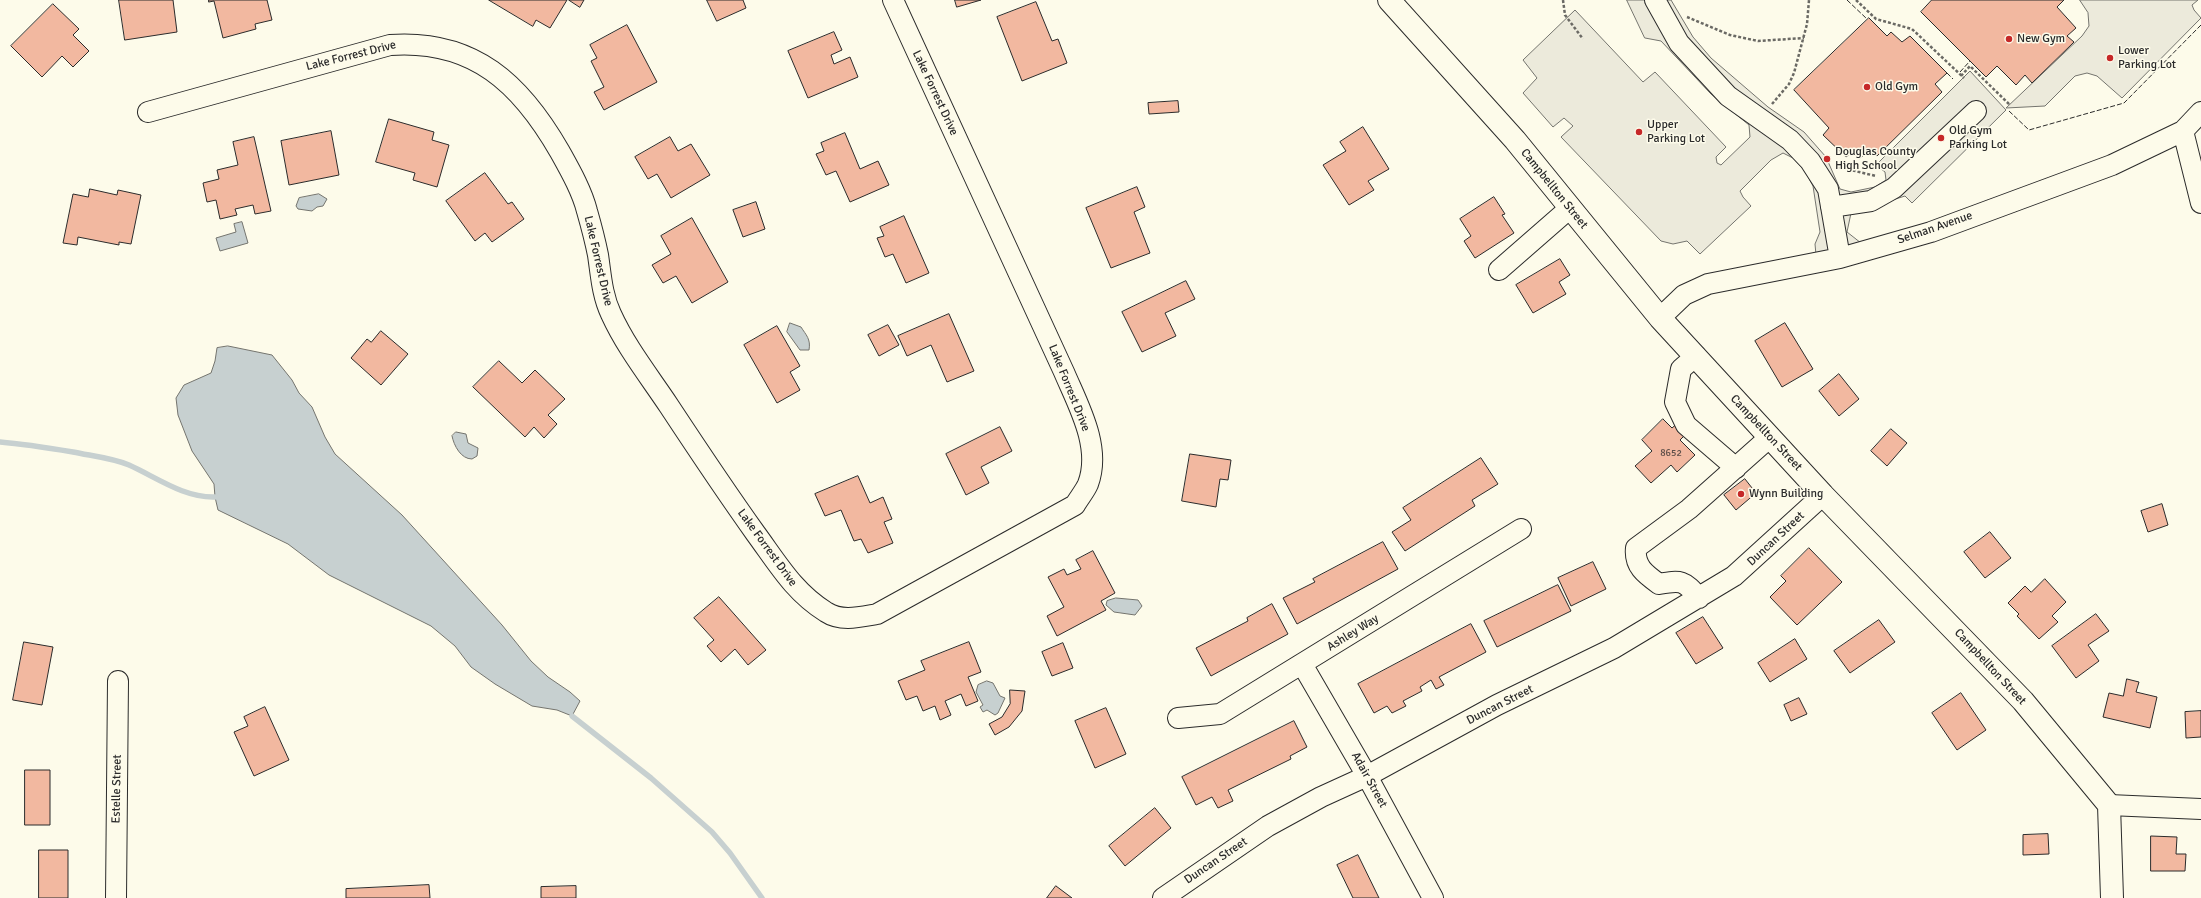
<!DOCTYPE html>
<html>
<head>
<meta charset="utf-8">
<style>
  body { margin:0 }
  canvas { display:block; background:#fdfbea }
</style>
</head>
<body>
<canvas width="2201" height="898"></canvas>
<script>
const ctx = document.querySelector('canvas').getContext('2d');
ctx.lineJoin = 'round';
function fillPath(path, color) { ctx.fillStyle = color; ctx.fill(path, 'evenodd'); }
function strokePath(path, color, width, dash) { ctx.strokeStyle = color; ctx.lineWidth = width; ctx.lineCap = dash ? 'butt' : 'round'; ctx.setLineDash(dash || []); ctx.stroke(path); }
function write(font, color, halo, rows, align = 'center') {
  ctx.font = font + ' Signika,sans-serif'; ctx.lineWidth = 3; ctx.setLineDash([]); ctx.textBaseline = 'middle'; ctx.strokeStyle = halo; ctx.fillStyle = color; for (const [text, x, y, turn = 0] of rows) {
    ctx.save(); ctx.translate(x, y); ctx.rotate((+turn || 0) * Math.PI / 180); ctx.textAlign = isNaN(turn) ? turn : align; if (halo) ctx.strokeText(text, 0, 0); ctx.fillText(text, 0, 0); ctx.restore();
  }
}
const parking = new Path2D(`
  M1627,0H1671L1693,37L1711,58L1768,107L1804,132L1826,157L1840,189L1851,192L1875,187L1886,180L1885,172L1876,165L1970,71L2006,110L1912,203L1905,196L1851,213L1847,232L1861,243L1816,255L1815,244L1820,232L1813,186L1805,171L1793,158L1783,153L1771,160L1740,191L1743,197L1751,206L1700,254L1687,241L1673,244L1661,241L1561,137L1573,126L1564,118L1553,127L1523,93L1537,78L1523,60L1575,10L1643,82L1655,72L1726,147L1716,157L1717,163L1721,165L1750,137L1749,125L1711,94L1661,41L1645,38Z
  M2080,0H2198L2192,5L2194,10L2201,18L2122,98L2097,76L2087,73L2075,76L2045,106L2006,108L2082,36L2089,26L2088,13Z`);
const water = new Path2D(`
  M319,194L327,199L323,206L317,207L312,211L298,209L296,206L299,198Z
  M242,222L248,243L220,251L216,238L236,232L234,224Z
  M790,323L801,327C806,335 811,339 809,350H800L787,332Z
  M228,346L272,355L292,380L299,393L312,407L325,437L335,454L402,515L502,625L531,661L548,677L570,692L580,701L572,716L557,710L532,706L495,684L471,667L455,646L431,626L329,575L288,544L218,510L215,497L214,484L192,451L178,415L176,398L184,385L211,373L215,361L217,348Z
  M456,432L466,434L468,443L478,448L477,456L472,459C461,459 454,446 452,436Z
  M1116,598L1138,600L1142,606L1135,615L1114,612L1106,605L1107,601Z
  M987,681L993,683L1000,696L1005,698L998,713L995,715L987,710L983,712L980,707L983,705L976,692L978,685Z`);
const stream = new Path2D(`
  M0,442C24,444 49,448 73,452C92,456 112,458 129,465C156,477 184,498 215,497
  M572,716L651,778L712,832L730,853L762,898`);
const building = new Path2D(`
  M119,0H173L177,32L125,40Z
  M209,0H267L272,20L255,24L256,29L223,38L214,1L209,2Z
  M489,0H567L550,28L536,20L533,26Z
  M569,0H584L580,7Z
  M707,0H743L746,8L717,21Z
  M955,0H981L957,7Z
  M1932,0H2064L2057,7L2076,28L2067,36L2074,42L2032,83L2025,75L2016,85L1997,66L1986,77L1921,12Z
  M1036,2L1052,41L1058,39L1067,63L1022,81L997,17Z
  M53,4L79,29L73,35L89,51L73,67L62,56L42,77L11,46Z
  M1869,18L1887,36L1891,32L1902,42L1910,36L1947,73L1935,84L1942,92L1877,156L1870,150L1859,159L1852,152L1846,157L1823,135L1829,128L1794,90Z
  M627,25L657,82L604,110L594,92L604,87L591,61L597,58L590,45Z
  M834,32L842,50L831,55L834,64L850,57L858,77L808,98L788,51Z
  M1178,101L1179,112L1149,114L1148,103Z
  M389,119L434,132L432,140L449,145L437,187L413,180L415,173L376,162Z
  M1363,127L1389,169L1368,181L1374,190L1349,205L1323,165L1346,151L1340,142Z
  M331,131L339,175L289,185L281,141Z
  M845,133L860,169L878,161L889,185L850,202L836,171L826,175L816,154L824,151L821,143Z
  M254,137L271,211L255,214L253,205L235,209L237,215L220,219L216,200L207,202L203,183L219,179L217,170L238,165L233,142Z
  M670,137L678,151L691,144L710,175L671,198L657,174L648,179L635,157Z
  M485,173L508,204L512,202L524,219L492,242L485,233L475,241L446,201Z
  M1137,187L1145,207L1134,212L1150,253L1111,268L1086,208Z
  M90,189L117,195L118,190L141,195L131,244L119,242V245L78,237L77,245L63,243L73,194L88,197Z
  M1494,197L1505,214L1502,215L1514,233L1475,258L1464,241L1471,236L1460,219Z
  M756,202L765,229L743,237L733,210Z
  M904,216L929,273L906,283L893,254L885,257L877,238L884,236L880,227Z
  M692,218L728,282L692,303L676,276L663,283L652,265L671,254L661,236Z
  M1560,259L1570,275L1559,282L1566,294L1533,313L1516,285Z
  M1186,281L1195,299L1165,313L1176,336L1142,352L1122,312Z
  M949,314L974,371L947,382L931,345L907,356L898,336Z
  M1785,323L1813,369L1782,387L1755,341Z
  M888,325L899,345L879,356L868,335Z
  M777,326L800,366L790,372L800,390L777,403L744,345Z
  M381,331L408,354L381,385L351,358L367,339L371,342Z
  M499,361L522,383L535,370L565,399L548,415L557,424L544,438L534,427L525,437L473,387Z
  M1839,374L1859,399L1839,416L1819,391Z
  M1663,419L1672,428L1679,422L1688,432L1680,440L1695,455L1677,472L1671,465L1651,483L1635,466L1652,451L1642,440Z
  M1000,427L1012,451L981,467L989,483L966,495L946,454Z
  M1891,429L1907,443L1887,466L1871,451Z
  M1190,454L1231,460L1228,480L1220,479L1216,507L1182,501Z
  M1481,458L1498,484L1472,500L1475,506L1405,551L1392,532L1411,520L1403,508Z
  M858,476L870,503L883,497L892,519L884,522L893,543L868,553L861,539L854,541L841,510L825,516L815,494Z
  M1745,479L1756,493L1736,510L1724,495Z
  M2162,504L2168,525L2148,532L2141,511Z
  M1990,532L2011,558L1985,578L1964,552Z
  M1383,542L1398,569L1297,624L1283,598L1315,582L1313,579Z
  M1809,548L1842,582L1797,625L1770,597L1786,581L1781,576Z
  M1093,551L1115,593L1101,601L1106,610L1057,636L1047,616L1064,607L1048,577L1064,569L1067,575L1081,569L1076,560Z
  M1593,562L1606,589L1571,606L1558,578Z
  M2045,579L2066,602L2052,616L2058,622L2039,639L2017,616L2019,614L2008,603L2025,586L2031,592Z
  M1558,585L1571,611L1497,647L1484,621Z
  M719,597L766,650L748,665L735,649L721,662L707,646L714,640L694,618Z
  M1272,604L1288,634L1211,676L1196,648L1248,621L1247,618Z
  M2096,614L2109,631L2088,645L2099,661L2076,678L2052,646Z
  M1703,617L1723,648L1696,664L1676,633Z
  M1879,620L1895,642L1850,673L1834,651Z
  M1471,624L1486,652L1439,677L1444,685L1436,689L1431,680L1420,687L1422,691L1403,701L1406,706L1392,713L1387,706L1374,713L1358,684Z
  M1795,639L1807,659L1770,682L1758,663Z
  M24,642L53,647L42,705L13,700Z
  M969,642L981,672L968,677L978,701L966,706L961,694L945,701L951,715L940,720L935,706L923,711L917,696L906,700L898,681L925,670L921,661Z
  M1063,643L1073,668L1052,676L1042,652Z
  M2127,679L2139,682L2136,692L2157,697L2150,728L2103,717L2109,693L2123,696Z
  M1010,690L1025,691L1022,711L1009,727L995,735L989,724L1002,717L1010,704Z
  M1961,693L1986,730L1957,750L1932,713Z
  M1799,698L1807,714L1791,721L1784,705Z
  M265,707L289,760L254,776L234,732L248,726L244,717Z
  M1106,708L1126,754L1095,768L1075,721Z
  M2201,711V737L2186,738L2185,712Z
  M1294,721L1307,747L1290,756L1291,759L1228,790L1233,801L1218,808L1212,797L1196,805L1182,777Z
  M25,770H50V825H25Z
  M1155,808L1171,828L1125,866L1109,846Z
  M2048,834L2049,854L2023,855V835Z
  M2151,836L2177,837L2176,854H2186L2185,871H2151Z
  M39,850H68V898H39Z
  M1358,855L1379,898H1353L1337,865Z
  M429,885L430,898H346V889Z
  M576,886V898H541V887Z
  M1056,886L1072,898H1047Z`);
const path = new Path2D(`
  M1563,0L1565,15L1583,39
  M1856,0L1876,19L1912,29L1964,78
  M1687,17L1730,35L1758,41L1804,38
  M1961,76L1970,66L2010,105
  M1772,104L1789,84L1794,73L1807,24L1809,0
  M1838,167L1876,176`);
const minor = new Path2D(`
  M1655,0L1679,43L1728,96L1790,140L1810,161L1828,189L1840,258
  M148,112L390,45C474,39 521,84 560,152C570,170 582,191 587,211C591,225 595,240 598,255C601,275 602,295 611,314C626,347 649,376 669,406C698,450 726,492 756,534C778,564 794,592 826,612C841,622 860,617 877,614L1075,505C1079,498 1085,491 1088,484C1102,447 1078,405 1064,372L893,0
  M2183,131L2201,203
  M1831,207L1871,201L1894,188L1976,111
  M1499,270L1570,208
  M1660,318L1684,295L1708,284L1840,258L1931,232L2112,165L2183,131L2201,112
  M1696,356L1681,369L1675,402L1686,425L1736,468
  M1699,598C1684,580 1681,580 1659,584C1645,574 1634,566 1636,548L1689,509L1770,437
  M1302,664L1367,776L1433,898
  M1178,718L1220,714L1521,529
  M2109,805L2201,809
  M116,898L118,681
  M1163,898L1268,826L1321,797L1367,776L1497,705L1614,648L1734,576L1823,495`);
const major = new Path2D(`
  M1389,0L1515,140L1660,318L1823,495L2023,701L2109,805L2112,898`);
const fence = new Path2D(`
  M1847,0L1867,19
  M1960,72L1970,61
  M1947,73L1953,79
  M2009,111L2029,130L2124,103L2201,25`);
const markers = [
  [2009,39,4,"#c62828"],
  [2110,58,4,"#c62828"],
  [1867,87,4,"#c62828"],
  [1639,132,4,"#c62828"],
  [1941,138,4,"#c62828"],
  [1827,159,4,"#c62828"],
  [1741,494,4,"#c62828"]
];
const numberNames = [
  ["8652",1671,453]
];
const poiNames = [
  ["New Gym",2017,39],
  ["Lower",2118,51],
  ["Parking Lot",2118,65],
  ["Old Gym",1875,87],
  ["Upper",1647,125],
  ["Parking Lot",1647,139],
  ["Old Gym",1949,131],
  ["Parking Lot",1949,145],
  ["Douglas County",1835,152],
  ["High School",1835,166],
  ["Wynn Building",1749,494]
];
const streetNames = [
  ["Lake Forrest Drive",351,56,-14],
  ["Lake Forrest Drive",935,93,65],
  ["Campbellton Street",1554,189,51],
  ["Selman Avenue",1935,228,-19],
  ["Lake Forrest Drive",598,261,77],
  ["Lake Forrest Drive",1069,388,68],
  ["Campbellton Street",1766,433,47],
  ["Duncan Street",1776,539,-43],
  ["Lake Forrest Drive",767,548,54],
  ["Ashley Way",1353,633,-32],
  ["Campbellton Street",1990,667,47],
  ["Duncan Street",1500,705,-27],
  ["Adair Street",1369,780,61],
  ["Estelle Street",117,789,-89],
  ["Duncan Street",1216,861,-34]
];
fillPath(parking, '#eceadb');
strokePath(parking, '#74746e', 1);
fillPath(water, '#c7d0d0');
strokePath(water, '#74746e', 1);
strokePath(stream, '#c7d0d0', 5.5);
fillPath(building, '#f2b8a0');
strokePath(building, '#2b2b2b', 1);
strokePath(minor, '#2b2b2b', 22);
strokePath(major, '#2b2b2b', 24);
strokePath(path, '#6a6964', 2.5, [3, 2]);
strokePath(minor, '#fdfbea', 20);
strokePath(major, '#fdfbea', 22);
strokePath(fence, '#2b2b2b', 1, [5, 2]);
for (const [x, y, r, color] of markers) { const dot = new Path2D(); dot.arc(x, y, r, 0, 2 * Math.PI); ctx.fillStyle = color; ctx.fill(dot); strokePath(dot, '#fdfbea', 1.5); }
write('10px', '#5d4e48', null, numberNames);
write('12px', '#2b2b2b', '#fdfbea', poiNames, 'left');
write('12px', '#2b2b2b', '#fdfbea', streetNames);
</script>
</body>
</html>
